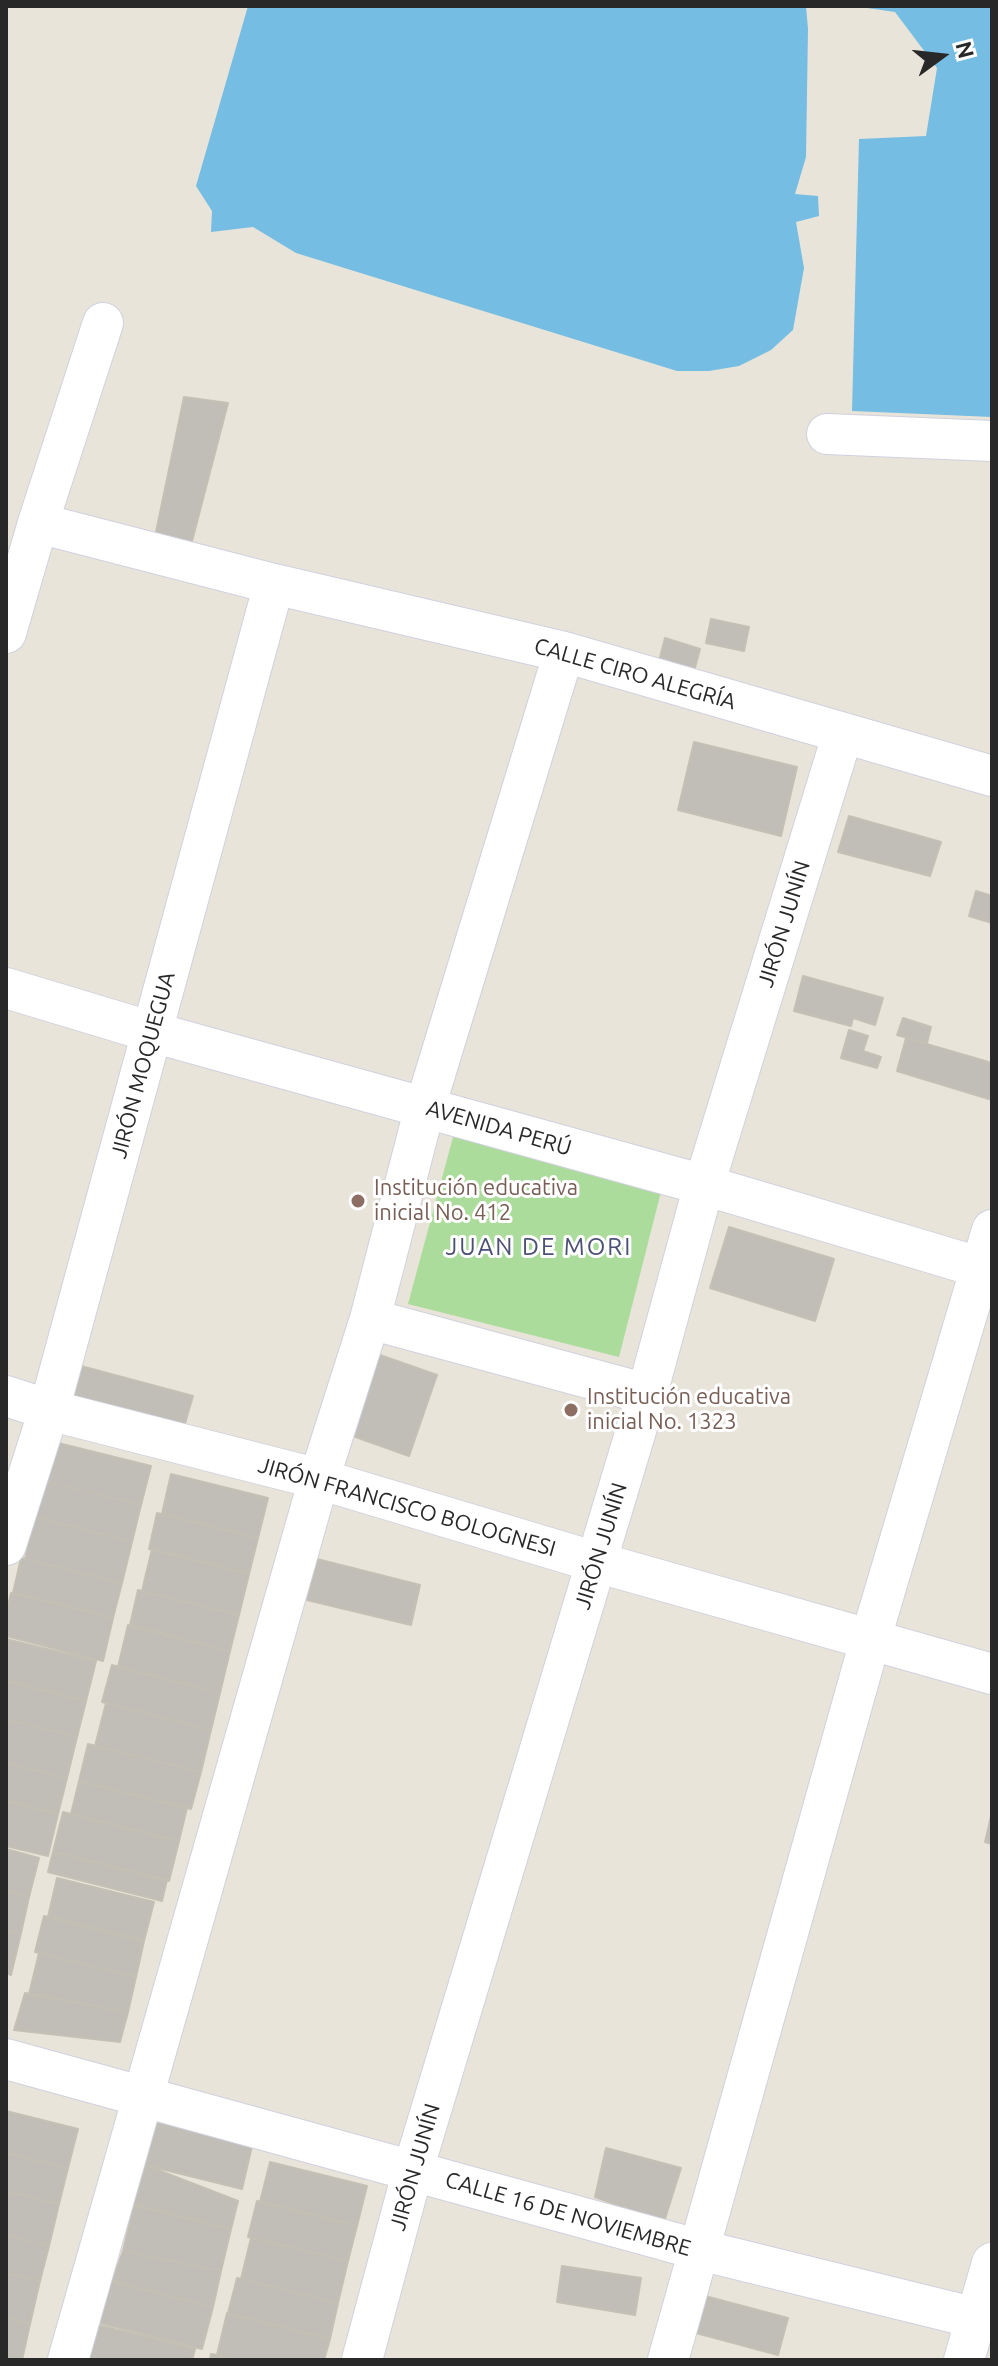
<!DOCTYPE html>
<html>
<head>
<meta charset="utf-8">
<style>
  body { margin:0 }
  #map { position:relative; width:998px; height:2366px; overflow:hidden; background:#e9e4da; font-family:Ubuntu,sans-serif }
  canvas { display:block }
  .frame { position:absolute; inset:0; border:8px solid #282828; pointer-events:none }
  .north { position:absolute; left:902px; top:16px; width:80px; height:80px; -webkit-text-stroke:6px #fff; paint-order:stroke; rotate:75deg; font-size:22px; font-weight:700; line-height:32px; text-align:center; color:#282828 }
  .north::after { content:''; display:block; margin:auto; width:28px; height:36px; background:#282828; clip-path:polygon(50% 0,100% 100%,50% 72%,0 100%) }
</style>
</head>
<body>
<div id="map">
<canvas width="998" height="2366"></canvas>
<div class="frame"></div>
<div class="north">N</div>
</div>
<script>
const ctx = document.querySelector('canvas').getContext('2d');
ctx.lineJoin = 'round';
function fillPath(path, color) { ctx.fillStyle = color; ctx.fill(path, 'evenodd'); }
function strokePath(path, color, width, dash) { ctx.strokeStyle = color; ctx.lineWidth = width; ctx.lineCap = dash ? 'butt' : 'round'; ctx.setLineDash(dash || []); ctx.stroke(path); }
function write(font, color, halo, rows, align = 'center') {
  ctx.font = font + ' Ubuntu,sans-serif'; ctx.lineWidth = 6; ctx.setLineDash([]); ctx.textBaseline = 'middle'; ctx.strokeStyle = halo; ctx.fillStyle = color; for (const [text, x, y, turn = 0] of rows) {
    ctx.save(); ctx.translate(x, y); ctx.rotate((+turn || 0) * Math.PI / 180); ctx.textAlign = isNaN(turn) ? turn : align; if (halo) ctx.strokeText(text, 0, 0); ctx.fillText(text, 0, 0); ctx.restore();
  }
}
const green = new Path2D(`
  M456,1126L663,1184L619,1357L408,1304Z`);
const water = new Path2D(`
  M248,6H806L808,29L806,157L795,194L818,196L819,216L796,222L804,268L793,330L771,350L739,366L709,371H677L296,253L253,227L211,232L212,211L196,186Z
  M853,6H992V417L852,411L859,139L926,136L937,68L895,12Z`);
const building = new Path2D(`
  M184,397L228,403L191,545L156,532Z
  M711,619L749,627L744,651L706,643Z
  M665,638L700,649L692,679L657,669Z
  M694,742L797,767L781,836L678,810Z
  M849,816L941,842L930,876L838,852Z
  M976,891L992,896V923L969,916Z
  M803,976L883,998L875,1025L853,1018L851,1026L794,1011Z
  M903,1018L931,1027L927,1043L897,1035Z
  M849,1030L868,1036L863,1051L881,1057L877,1068L841,1058Z
  M906,1038L992,1063V1100L897,1071Z
  M729,1227L834,1259L815,1321L710,1288Z
  M377,1354L437,1375L409,1456L350,1435Z
  M81,1366L193,1396L184,1427L73,1396Z
  M54,1442L151,1466L141,1505L44,1481Z
  M171,1474L268,1498L258,1538L162,1514Z
  M40,1480L141,1505L132,1542L35,1517Z
  M157,1513L258,1538L249,1574L149,1549Z
  M35,1517L132,1542L122,1583L25,1559Z
  M152,1549L249,1574L239,1615L142,1591Z
  M21,1558L122,1583L113,1618L13,1593Z
  M317,1559L420,1585L411,1625L307,1600Z
  M138,1590L239,1615L230,1651L130,1625Z
  M11,1593L113,1618L103,1661L6,1636V1614Z
  M128,1625L230,1651L220,1693L118,1667Z
  M6,1639L96,1661L86,1701L6,1681Z
  M112,1665L220,1693L211,1730L102,1702Z
  M6,1681L86,1701L77,1737L6,1719Z
  M106,1703L211,1730L201,1772L95,1746Z
  M6,1719L77,1737L67,1778L6,1763Z
  M88,1744L201,1772L191,1809L79,1781Z
  M6,1763L67,1778L58,1814L6,1801Z
  M79,1781L187,1808L179,1841L71,1814Z
  M6,1801L58,1814L48,1856L6,1846Z
  M63,1812L179,1841L169,1881L53,1852Z
  M992,1812V1844L985,1842Z
  M6,1849L39,1858L29,1897L6,1891Z
  M53,1852L167,1880L162,1901L48,1872Z
  M57,1878L154,1902L144,1941L48,1917Z
  M6,1891L29,1897L21,1933L6,1930Z
  M44,1916L144,1941L136,1977L35,1952Z
  M6,1930L21,1933L11,1975L6,1973Z
  M39,1953L136,1977L128,2012L29,1994Z
  M25,1993L128,2012L120,2042L14,2030Z
  M6,2111L78,2129L68,2168L6,2153Z
  M156,2122L252,2146L242,2189L145,2165Z
  M606,2148L681,2168L664,2222L595,2197Z
  M6,2153L68,2168L59,2204L6,2191Z
  M270,2162L367,2186L357,2226L260,2202Z
  M145,2165L238,2201L231,2229L131,2205Z
  M6,2191L59,2204L49,2246L6,2235Z
  M257,2201L357,2226L348,2261L248,2237Z
  M134,2205L231,2229L221,2271L123,2251Z
  M6,2235L49,2246L40,2281L6,2273Z
  M251,2238L348,2261L338,2303L241,2279Z
  M123,2251L221,2271L213,2307L112,2281Z
  M562,2266L641,2278L635,2315L557,2302Z
  M6,2273L40,2281L30,2324L6,2318Z
  M237,2278L338,2303L330,2339L228,2313Z
  M110,2281L213,2307L202,2349L100,2323Z
  M705,2296L788,2318L778,2355L696,2333Z
  M227,2313L330,2339L324,2360H236L217,2355Z
  M6,2318L30,2324L22,2360L6,2357Z
  M98,2325L195,2349L192,2360H90Z
  M211,2354L217,2355L236,2360H210Z`);
const minor = new Path2D(`
  M827,434L992,441
  M38,523L274,584L564,652L992,776
  M6,633L38,523L103,323
  M6,988L152,1032L704,1185L992,1271
  M370,1319L647,1394
  M6,1396L49,1410L319,1479L596,1562L992,1674
  M6,1545L49,1410L274,584
  M6,2059L700,2250L992,2322
  M68,2360L319,1479L370,1319L425,1107L564,652
  M362,2360L413,2170L647,1394L704,1185L843,733
  M668,2360L870,1641L992,1230
  M964,2360L992,2263`);
const markers = [
  [358,1201,8,"#8d6e63"],
  [571,1410,8,"#8d6e63"]
];
const streetNames = [
  ["CALLE CIRO ALEGRÍA",635,674,16],
  ["JIRÓN JUNÍN",784,924,-73],
  ["JIRÓN MOQUEGUA",143,1065,-75],
  ["AVENIDA PERÚ",499,1128,16],
  ["JIRÓN FRANCISCO BOLOGNESI",407,1507,16],
  ["JIRÓN JUNÍN",601,1546,-73],
  ["JIRÓN JUNÍN",415,2167,-74],
  ["CALLE 16 DE NOVIEMBRE",568,2214,16]
];
const educationNames = [
  ["Institución educativa",374,1188],
  ["inicial No. 412",374,1213],
  ["Institución educativa",587,1397],
  ["inicial No. 1323",587,1422]
];
const neighbourhoodNames = [
  ["JUAN DE MORI",539,1247]
];
fillPath(green, '#acdc9b');
fillPath(water, '#75bde3');
fillPath(building, '#c1bdb7');
strokePath(building, '#c4c0b4', 2);
strokePath(minor, '#d0d1df', 42);
strokePath(minor, '#fff', 40);
for (const [x, y, r, color] of markers) { const dot = new Path2D(); dot.arc(x, y, r, 0, 2 * Math.PI); ctx.fillStyle = color; ctx.fill(dot); strokePath(dot, '#fff', 3); }
write('22px', '#282828', '#fff', streetNames);
write('22px', '#785e54', '#fff', educationNames, 'left');
ctx.letterSpacing = '2px';
write('24px', '#4c5074', '#fff', neighbourhoodNames);
ctx.letterSpacing = '0px';
</script>
</body>
</html>
